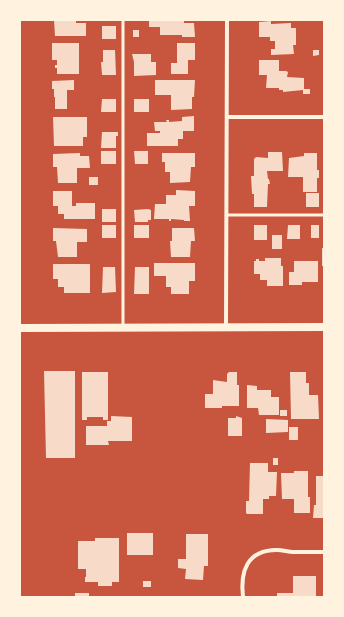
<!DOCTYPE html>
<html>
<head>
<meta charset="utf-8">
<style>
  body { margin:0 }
  #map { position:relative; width:344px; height:617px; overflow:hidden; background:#c8553d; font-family:Commissioner,sans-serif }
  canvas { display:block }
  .frame { position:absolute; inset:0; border:21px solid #fff3e0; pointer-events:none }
</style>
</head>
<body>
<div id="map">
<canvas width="344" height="617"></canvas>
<div class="frame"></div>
</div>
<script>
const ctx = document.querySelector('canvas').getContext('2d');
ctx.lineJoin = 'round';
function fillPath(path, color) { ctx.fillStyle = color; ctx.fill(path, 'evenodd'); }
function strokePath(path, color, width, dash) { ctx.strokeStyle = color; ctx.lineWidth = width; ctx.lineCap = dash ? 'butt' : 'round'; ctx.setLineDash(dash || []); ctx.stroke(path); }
const building = new Path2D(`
  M54,20H76V23H86V36H55Z
  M149,20H184V23H194L195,37H182V35H160V27H149Z
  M271,21V24L291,23V28H296V45H293L294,54L271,55V49H275V41H270V37H259V22Z
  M102,26H116V39H102Z
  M133,30H139V37H133Z
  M52,43H79V74H57V68H55V65H57V60H52Z
  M177,43H195V60H188V74H171V63H177Z
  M103,50H115L116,75H102L101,62H103Z
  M313,50H319V55L313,56Z
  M132,54H151V62H156V75L134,76V62Z
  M259,60H279V71H286L288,72L287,77L304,78V89H310V94H303V90L283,92V90H279V88H266L267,75H259Z
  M74,80V90H67V109H55V97H54V89H52V81Z
  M155,80H195L194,97H192V109L171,110V95H155Z
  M102,99H116V112H101Z
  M134,99H149V112H134Z
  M194,116V131H183V139H178V146H147V133H160V131H155L154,122H167L166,120H169V122L182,121V117Z
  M53,117H87V137H83V146H54Z
  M102,132H118V136H116V148H101Z
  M101,151H116V164H101Z
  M134,151H148V164H135Z
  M268,152H282L283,171H267L268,179H269L270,184H268L267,207H254V194H252L251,176H254V159L256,157L268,158Z
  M80,153V156H89L90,168H77V183H58L57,167H53V154Z
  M162,153H195V167H191L190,182L170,183V172H165V162H162Z
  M304,153H317V170H319V178H317V192H303V177H288L289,158L304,156Z
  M89,177H98V185H89Z
  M176,190L195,191V206H189L190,221H184V220L171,219V221H169V219H154L155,204H166V195H176Z
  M53,191H72V206H76V203H95V219H64V214H58V206H53Z
  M306,193H319V207H306Z
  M102,209H116V222H102Z
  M148,209L151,210V220H148V222H135L134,210Z
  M102,225H116V238H102Z
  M134,225H149V238H134Z
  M254,225H267V240H254Z
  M288,225H300V239H287Z
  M311,225H319V238H311Z
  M53,228L87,229V242H77V257H58L56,241H53Z
  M172,228H194L195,241H191L190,257H171L170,241H172Z
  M272,235H282V249H272Z
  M322,248H324V266H322Z
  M265,258H281V266H283V286H267V280H260V274H254V261H256V259H259V261H265Z
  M294,261H318V282H302V285H289V272H294Z
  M154,263H195V281H189V294H171V287H166V276H154Z
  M53,264H90V293H64V287H58V279H53Z
  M103,267H115L116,292L102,293Z
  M135,267H149V294H134Z
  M44,371H75V458H46Z
  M82,372H108V420H103V417H87V420H82Z
  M229,372H237V385H239V406H222V408H205V394H213V380L227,382V374Z
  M290,372H306V383H309V395H318L319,419H291Z
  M247,385L257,386V390H271V397H279V415H259L258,408H247Z
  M280,410H287V416H280Z
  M111,416L132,417V441H108L109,445H86V426H107V421H111Z
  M236,416L242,418V436H228V418H236Z
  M266,419L288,420V432L266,433Z
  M289,427H298V440H289Z
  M273,458H278V465H273Z
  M250,463H268V472H277L276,496H269V499H263V514H247L246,513V501H249Z
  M294,471H308V497H310V513H294V499H282L281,473H294Z
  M316,476H324V518H313L314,505H316Z
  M127,533H153V555H127Z
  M186,534H208V566H204L203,580L185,579L186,569L178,568V559H186Z
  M95,538H119V582H112V586H98V582H85V577H86V569H78V541H95Z
  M293,576H316V597H277V593H293Z
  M143,581H151V587H143Z
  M75,593H89V597H75Z`);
const service = new Path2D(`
  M227,215H324
  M123,326V20`);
const minor = new Path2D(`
  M227,117H324
  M226,327L227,20
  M243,597C240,571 247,550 277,550C283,550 288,552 293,552C303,552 314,552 324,552`);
const secondary = new Path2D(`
  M20,328L324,327`);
fillPath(building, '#f7dbc8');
strokePath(service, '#fff3e0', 3);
strokePath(minor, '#fff3e0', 4);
strokePath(secondary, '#fff3e0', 8);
</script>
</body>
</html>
